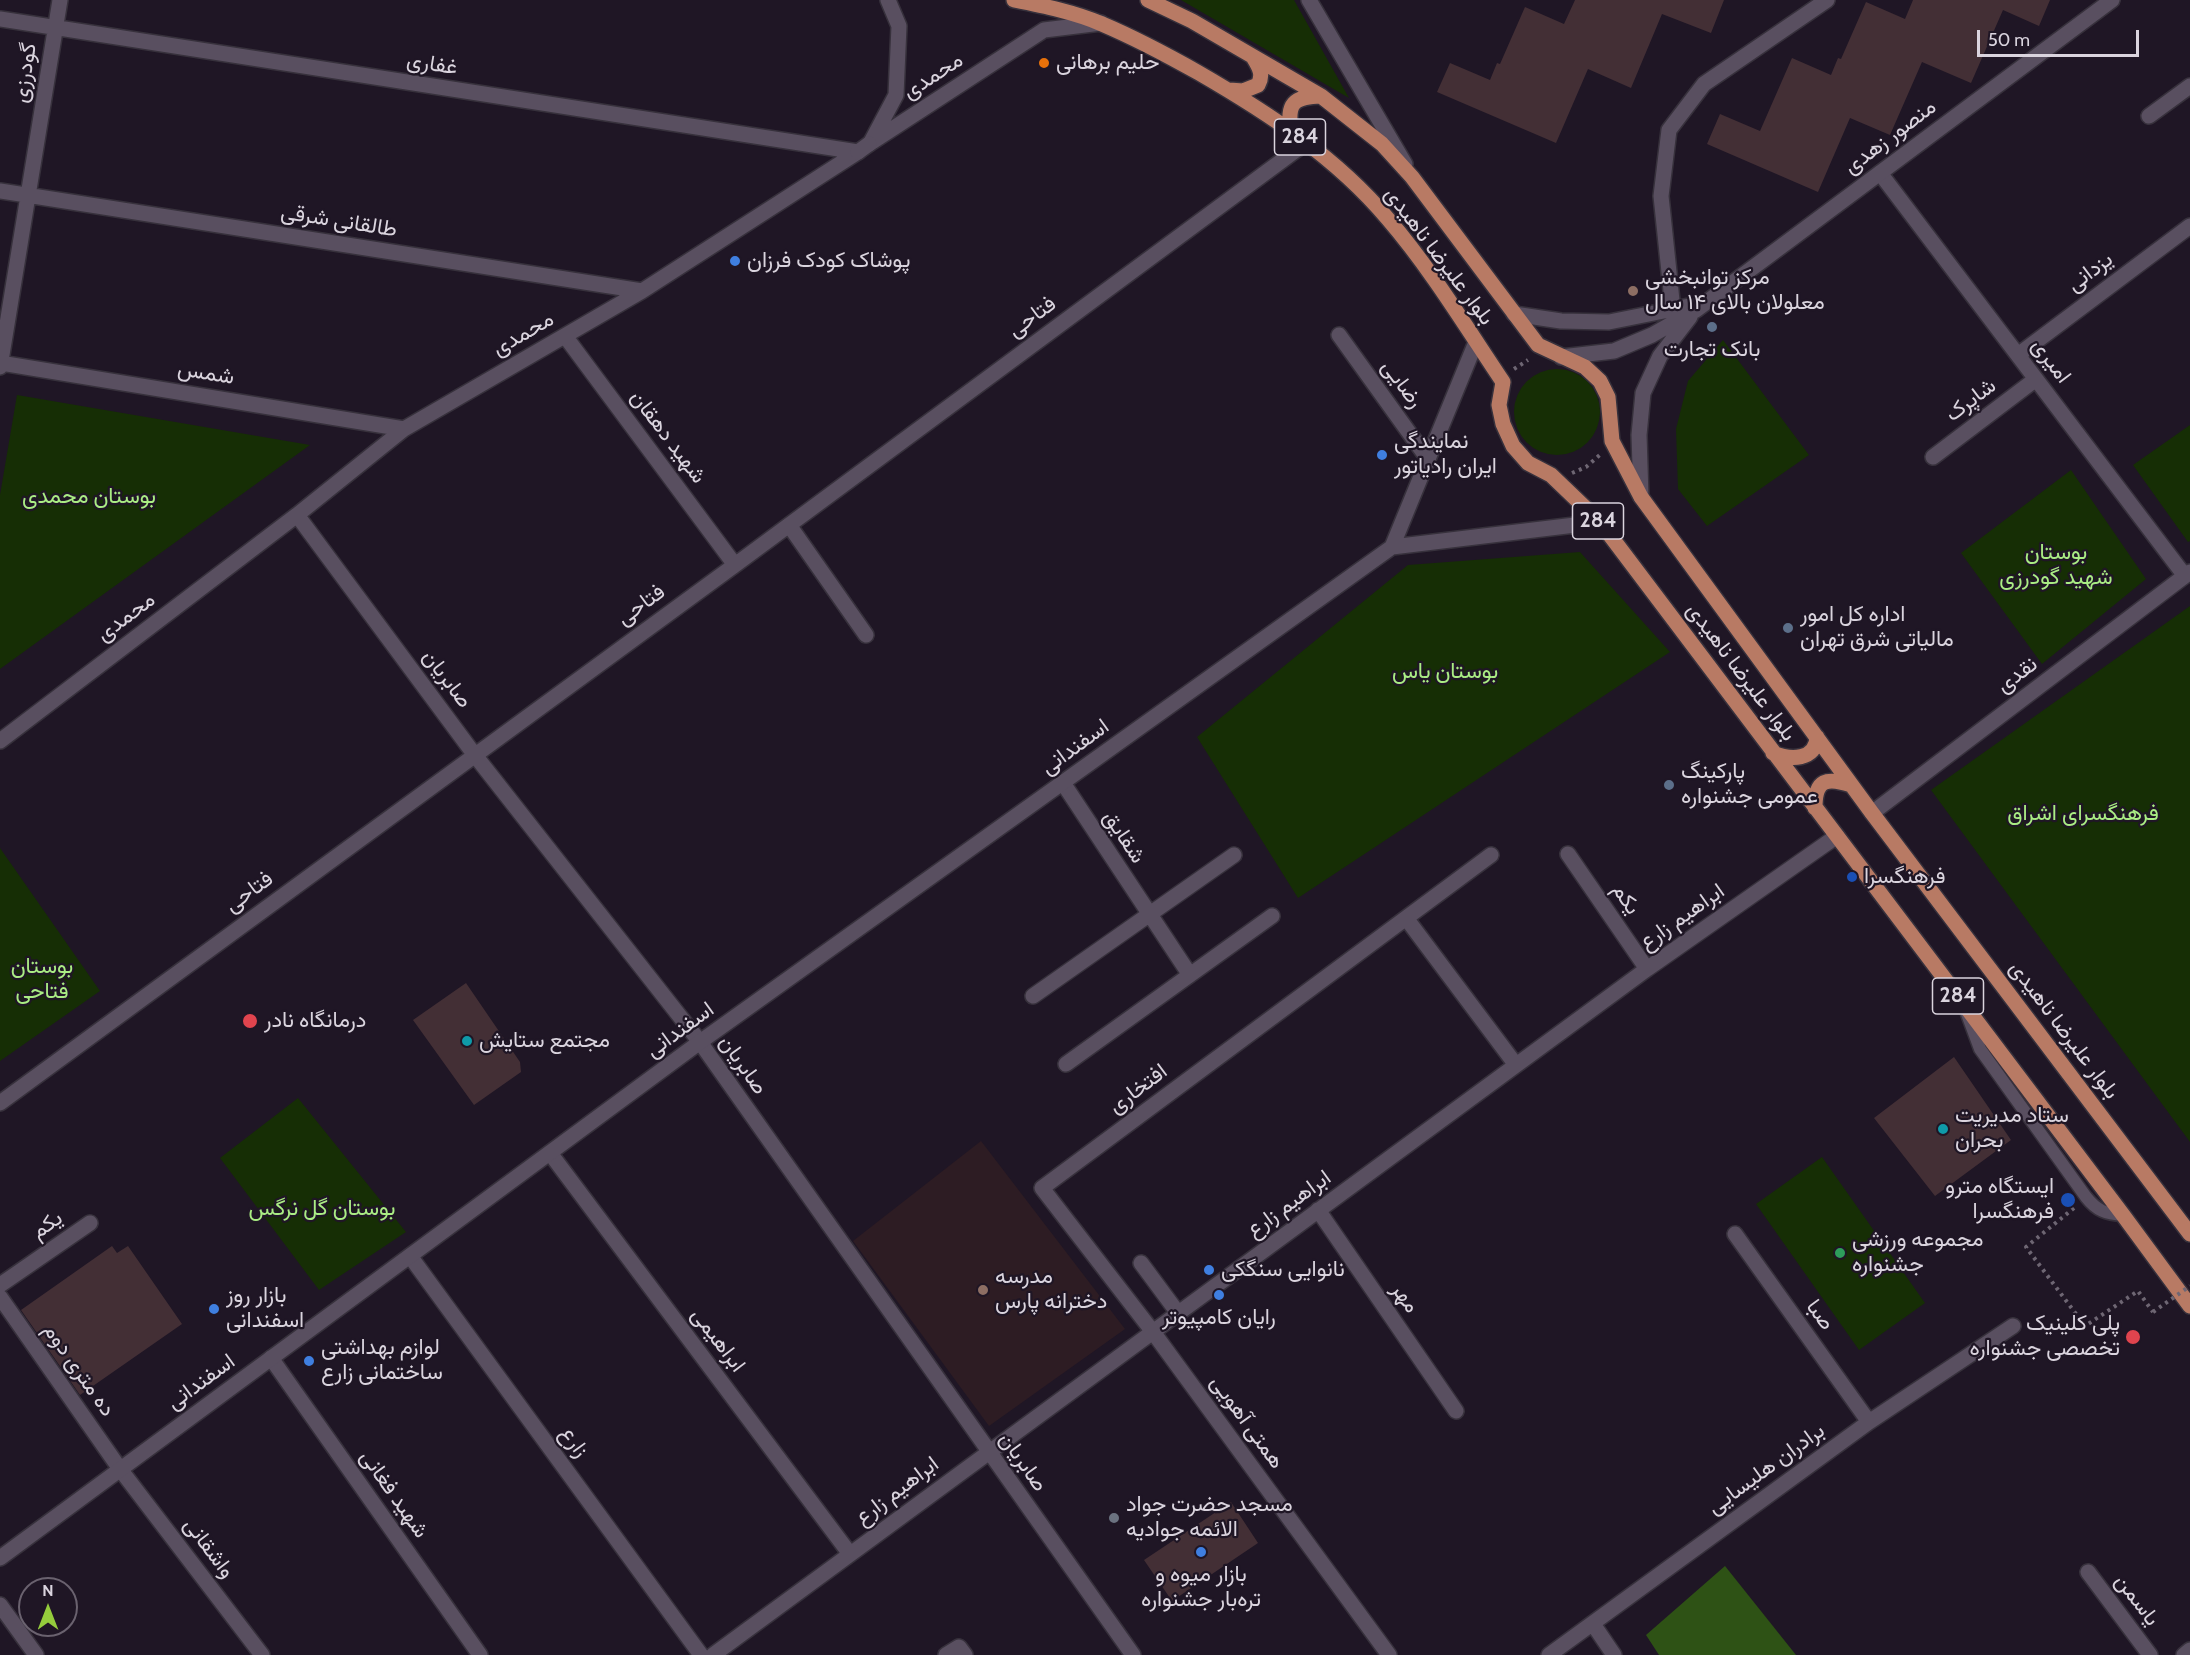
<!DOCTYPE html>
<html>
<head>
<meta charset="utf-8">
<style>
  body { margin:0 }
  #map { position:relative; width:2190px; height:1655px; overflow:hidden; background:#1f1625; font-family:Cabin,sans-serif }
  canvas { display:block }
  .north { position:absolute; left:18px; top:1577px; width:60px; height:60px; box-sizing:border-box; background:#1f1625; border:2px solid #6a626f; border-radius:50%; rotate:0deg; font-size:16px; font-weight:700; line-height:24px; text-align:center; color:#dad4de }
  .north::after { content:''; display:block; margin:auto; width:21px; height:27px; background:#94cc3c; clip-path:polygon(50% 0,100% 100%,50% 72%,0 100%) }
  .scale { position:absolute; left:1977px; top:30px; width:162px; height:27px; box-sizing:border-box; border:3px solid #dad4de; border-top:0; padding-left:8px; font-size:18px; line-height:21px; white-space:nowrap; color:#dad4de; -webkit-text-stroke:4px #1f1625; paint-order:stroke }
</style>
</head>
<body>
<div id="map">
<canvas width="2190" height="1655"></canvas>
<div class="north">N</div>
<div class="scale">50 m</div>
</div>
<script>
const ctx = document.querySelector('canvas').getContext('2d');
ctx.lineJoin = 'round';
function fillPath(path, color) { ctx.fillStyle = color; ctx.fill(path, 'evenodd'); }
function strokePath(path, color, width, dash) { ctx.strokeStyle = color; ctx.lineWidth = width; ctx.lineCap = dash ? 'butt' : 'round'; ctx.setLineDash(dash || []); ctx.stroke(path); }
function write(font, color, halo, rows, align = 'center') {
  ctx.font = font + ' Cabin,Vazirmatn,sans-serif'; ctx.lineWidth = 4.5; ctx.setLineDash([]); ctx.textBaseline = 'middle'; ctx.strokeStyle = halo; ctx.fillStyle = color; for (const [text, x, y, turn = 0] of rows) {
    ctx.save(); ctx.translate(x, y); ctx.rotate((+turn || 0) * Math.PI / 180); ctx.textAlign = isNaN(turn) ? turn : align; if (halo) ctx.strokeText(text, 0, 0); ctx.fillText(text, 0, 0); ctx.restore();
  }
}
const education = new Path2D(`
  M981,1141L1125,1329L989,1426L853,1241Z`);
const green = new Path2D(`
  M1181,0H1294L1349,98Z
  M1723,340L1809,455L1707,526L1678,489L1676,429L1688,381Z
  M1514 412a43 43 0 1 1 86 0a43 43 0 1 1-86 0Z
  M17,395L310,445L0,669V495Z
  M2190,425V541L2188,542L2133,465Z
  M2071,470L2146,579L2042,664L1961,553Z
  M1580,552L1670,652L1298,898L1197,737L1408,565Z
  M2190,606V1142L1931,790Z
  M0,848L100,991L0,1061Z
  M298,1098L406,1232L319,1290L220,1158Z
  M1822,1157L1925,1303L1859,1350L1756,1204Z`);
const forest = new Path2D(`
  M1725,1566L1796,1655H1659L1646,1635Z`);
const building = new Path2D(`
  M1575,0H1724L1711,33L1662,14L1631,88L1588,69L1556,143L1437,92L1450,63L1490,80L1497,63L1500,64L1525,7L1564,24Z
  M1913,0H2050L2039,26L2003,10L1971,83L1922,62L1890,135L1850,118L1818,192L1707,144L1720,114L1760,131L1792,58L1831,75L1838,58L1841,59L1866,2L1905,19Z
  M466,983L520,1062L521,1072L474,1105L413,1020Z
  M1954,1057L2011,1140L1935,1196L1874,1118Z
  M112,1246L117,1253L128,1246L182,1324L80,1395L21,1310Z
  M1231,1502L1258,1543L1172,1601L1144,1560Z`);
const path = new Path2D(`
  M1514,369L1528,360
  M1572,473L1586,467L1601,454
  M2074,1208L2026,1247L2085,1326L2138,1291L2153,1312`);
const service = new Path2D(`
  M1967,1014L1980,1049L2086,1197C2097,1211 2106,1214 2123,1215`);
const minor = new Path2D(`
  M1309,0L1405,164
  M0,19L858,152
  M2149,116L2190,86
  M871,142L896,95L899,26L888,0
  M869,144L1044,30L1101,23
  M1880,173L2185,576
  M0,191L642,291
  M1673,310L1661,196L1669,130L1704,84L1827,0
  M1339,335L1428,459
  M565,336L735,565
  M2018,355L2190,226
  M0,363L404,429
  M0,367L60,0
  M1933,457L2036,379
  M297,515L474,754L700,1042L1133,1655
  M789,525L866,635
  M0,741L297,515L404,429L642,291L858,152
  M1063,783L1190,975
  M1872,813L2190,572
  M1568,854L1647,969
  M1406,918L1516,1065
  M1033,996L1234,855
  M1066,1064L1272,916
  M0,1103L735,565L1307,142
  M550,1153L850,1554
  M1318,1210L1456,1411
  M1735,1234L1869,1422
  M410,1256L701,1655
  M1141,1263L1178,1313
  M0,1285L90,1223
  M0,1297L120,1469L262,1655
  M271,1358L480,1655
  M2088,1572L2150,1655
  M0,1605L36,1655
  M1593,1624L1614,1655
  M713,1655L1647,969L1837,836
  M946,1655L959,1647L965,1655
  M1389,1655L1153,1332L1042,1188L1491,855
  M1549,1655L1869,1422L2013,1326
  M2184,1655L2190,1650`);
const tertiary = new Path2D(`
  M858,152L869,144`);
const secondary = new Path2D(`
  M1514,314L1561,321L1609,322L1694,305
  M1561,357L1614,351L1652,335L1696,310L2112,0
  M1641,497L1639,435L1643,393L1660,356L1690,317
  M1392,547L1476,342
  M0,1558L700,1042L1392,547L1600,522`);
const primary = new Path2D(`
  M1014,0C1044,6 1074,12 1102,24C1135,38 1167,55 1199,73C1268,113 1336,157 1388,219C1431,269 1466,327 1503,382L1499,405L1503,424L1513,446L1528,463L1551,475L1600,522L2123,1215L2190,1306
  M1148,0L1192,21L1321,96L1382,144L1412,177L1538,345L1585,367L1600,381L1608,397L1612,441L1641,497L1872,813L2190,1234
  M1229,90L1243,91L1258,85C1264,74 1259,67 1253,57
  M1291,131C1287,103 1293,97 1321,96
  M1773,753C1790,760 1816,761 1817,737
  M1815,808C1815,779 1827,777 1851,785`);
const pathBridge = new Path2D(`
  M2153,1312L2190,1286`);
const markers = [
  [1044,63,6,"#e8710a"],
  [735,261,6,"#3f7fe0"],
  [1633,291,6,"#8d6e63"],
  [1712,327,6,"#5c6f8a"],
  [1382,455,6,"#3f7fe0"],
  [1788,628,6,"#5c6f8a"],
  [1669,785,6,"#5c6f8a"],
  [1852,877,6,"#1a4fb4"],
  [250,1021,8,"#e0444e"],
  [467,1041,6,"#0f9aa8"],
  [1943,1129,6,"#0f9aa8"],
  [2068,1200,8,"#1a4fb4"],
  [1840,1253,6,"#2e9e5b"],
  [1209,1270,6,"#3f7fe0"],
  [983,1290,6,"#8d6e63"],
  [1219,1295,6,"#3f7fe0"],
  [214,1309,6,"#3f7fe0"],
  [2133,1337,8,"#e0444e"],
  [309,1361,6,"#3f7fe0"],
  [1114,1518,6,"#6b7280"],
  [1201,1552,6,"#3f7fe0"]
];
const shields = [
  [1300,137,51],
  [1598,521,51],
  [1958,996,51]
];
const shieldNames = [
  ["284",1300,137],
  ["284",1598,521],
  ["284",1958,996]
];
const poiNames = [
  ["حلیم برهانی",1056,63],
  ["پوشاک کودک فرزان",747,261],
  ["مرکز توانبخشی",1645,278],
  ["معلولان بالای ۱۴ سال",1645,303],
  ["بانک تجارت",1712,350,"center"],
  ["نمایندگی",1394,442],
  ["ایران رادیاتور",1394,467],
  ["اداره کل امور",1800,615],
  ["مالیاتی شرق تهران",1800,640],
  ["پارکینگ",1681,772],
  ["عمومی جشنواره",1681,797],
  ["فرهنگسرا",1864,877],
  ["درمانگاه نادر",264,1021],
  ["مجتمع ستایش",479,1041],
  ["ستاد مدیریت",1955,1116],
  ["بحران",1955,1141],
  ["ایستگاه مترو",2054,1187,"right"],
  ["فرهنگسرا",2054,1212,"right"],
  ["مجموعه ورزشی",1852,1240],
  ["جشنواره",1852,1265],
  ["نانوایی سنگکی",1221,1270],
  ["مدرسه",995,1277],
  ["دخترانه پارس",995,1302],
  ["بازار روز",226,1296],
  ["اسفندانی",226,1321],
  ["رایان کامپیوتر",1219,1318,"center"],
  ["پلی کلینیک",2120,1324,"right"],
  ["تخصصی جشنواره",2120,1349,"right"],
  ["لوازم بهداشتی",321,1348],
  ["ساختمانی زارع",321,1373],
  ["مسجد حضرت جواد",1126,1505],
  ["الائمه جوادیه",1126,1530],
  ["بازار میوه و",1201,1575,"center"],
  ["تره‌بار جشنواره",1201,1600,"center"]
];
const streetNames = [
  ["غفاری",432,64,9],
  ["گودرزی",25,73,-81],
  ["محمدی",933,76,-33],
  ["منصور زهدی",1890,137,-37],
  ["طالقانی شرقی",339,221,9],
  ["بلوار علیرضا ناهیدی",1439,256,53],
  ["یزدانی",2090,272,-37],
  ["فتاحی",1032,317,-36],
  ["محمدی",523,334,-30],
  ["امیری",2051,361,53],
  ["شمس",206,373,9],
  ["رضایی",1402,384,54],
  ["شاپرک",1971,400,-37],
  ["شهید دهقان",668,437,53],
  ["فتاحی",641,605,-36],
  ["محمدی",126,617,-37],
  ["بلوار علیرضا ناهیدی",1741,672,53],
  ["نقدی",2017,675,-37],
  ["صابریان",447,679,53],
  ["اسفندانی",1075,747,-36],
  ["شقایق",1124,837,57],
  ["فتاحی",249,892,-36],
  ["یکم",1626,899,56],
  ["ابراهیم زارع",1682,917,-35],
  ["اسفندانی",680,1030,-36],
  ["بلوار علیرضا ناهیدی",2064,1030,53],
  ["صابریان",743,1065,55],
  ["افتخاری",1138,1089,-37],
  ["ابراهیم زارع",1289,1204,-36],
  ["یکم",47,1225,-35],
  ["مهر",1405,1298,55],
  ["صبا",1820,1315,54],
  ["ابراهیمی",718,1340,53],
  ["ده متری دوم",79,1370,55],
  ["اسفندانی",201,1382,-36],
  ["همتی آهویی",1247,1422,54],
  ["زارع",574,1442,54],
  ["صابریان",1023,1462,55],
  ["برادران هلیسایی",1766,1469,-36],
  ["ابراهیم زارع",897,1491,-37],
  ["شهید فغانی",394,1494,55],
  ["واشقانی",209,1548,53],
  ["یاسمن",2137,1600,53]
];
const parkNames = [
  ["بوستان محمدی",89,497],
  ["بوستان",2056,553],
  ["شهید گودرزی",2056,578],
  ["بوستان یاس",1445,672],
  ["فرهنگسرای اشراق",2083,814],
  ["بوستان",42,967],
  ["فتاحی",42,992],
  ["بوستان گل نرگس",322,1209]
];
fillPath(education, '#2d1c23');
fillPath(green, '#162e05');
fillPath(forest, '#2e5215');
fillPath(building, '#432f35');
strokePath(service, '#37313c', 15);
strokePath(minor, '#37313c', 18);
strokePath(tertiary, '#37313c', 18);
strokePath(secondary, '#37313c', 18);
strokePath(primary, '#37313c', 18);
strokePath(path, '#6e6673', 4, [3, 4.5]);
strokePath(service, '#594f60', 12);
strokePath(minor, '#594f60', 15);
strokePath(tertiary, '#594f60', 15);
strokePath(secondary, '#594f60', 15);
strokePath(primary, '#b87a64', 15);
strokePath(pathBridge, '#6e6673', 4, [3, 4.5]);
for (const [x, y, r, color] of markers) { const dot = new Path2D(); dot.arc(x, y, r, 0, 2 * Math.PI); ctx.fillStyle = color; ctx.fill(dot); strokePath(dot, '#1f1625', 2); }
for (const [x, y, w] of shields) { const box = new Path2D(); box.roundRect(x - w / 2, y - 18, w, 36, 4.5); ctx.fillStyle = '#1f1625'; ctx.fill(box); strokePath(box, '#dad4de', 1.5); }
write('bold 21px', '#dad4de', null, shieldNames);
write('22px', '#dad4de', '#1f1625', poiNames, 'left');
write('22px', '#dad4de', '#1f1625', streetNames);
write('22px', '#aaed84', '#1f1625', parkNames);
</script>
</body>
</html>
